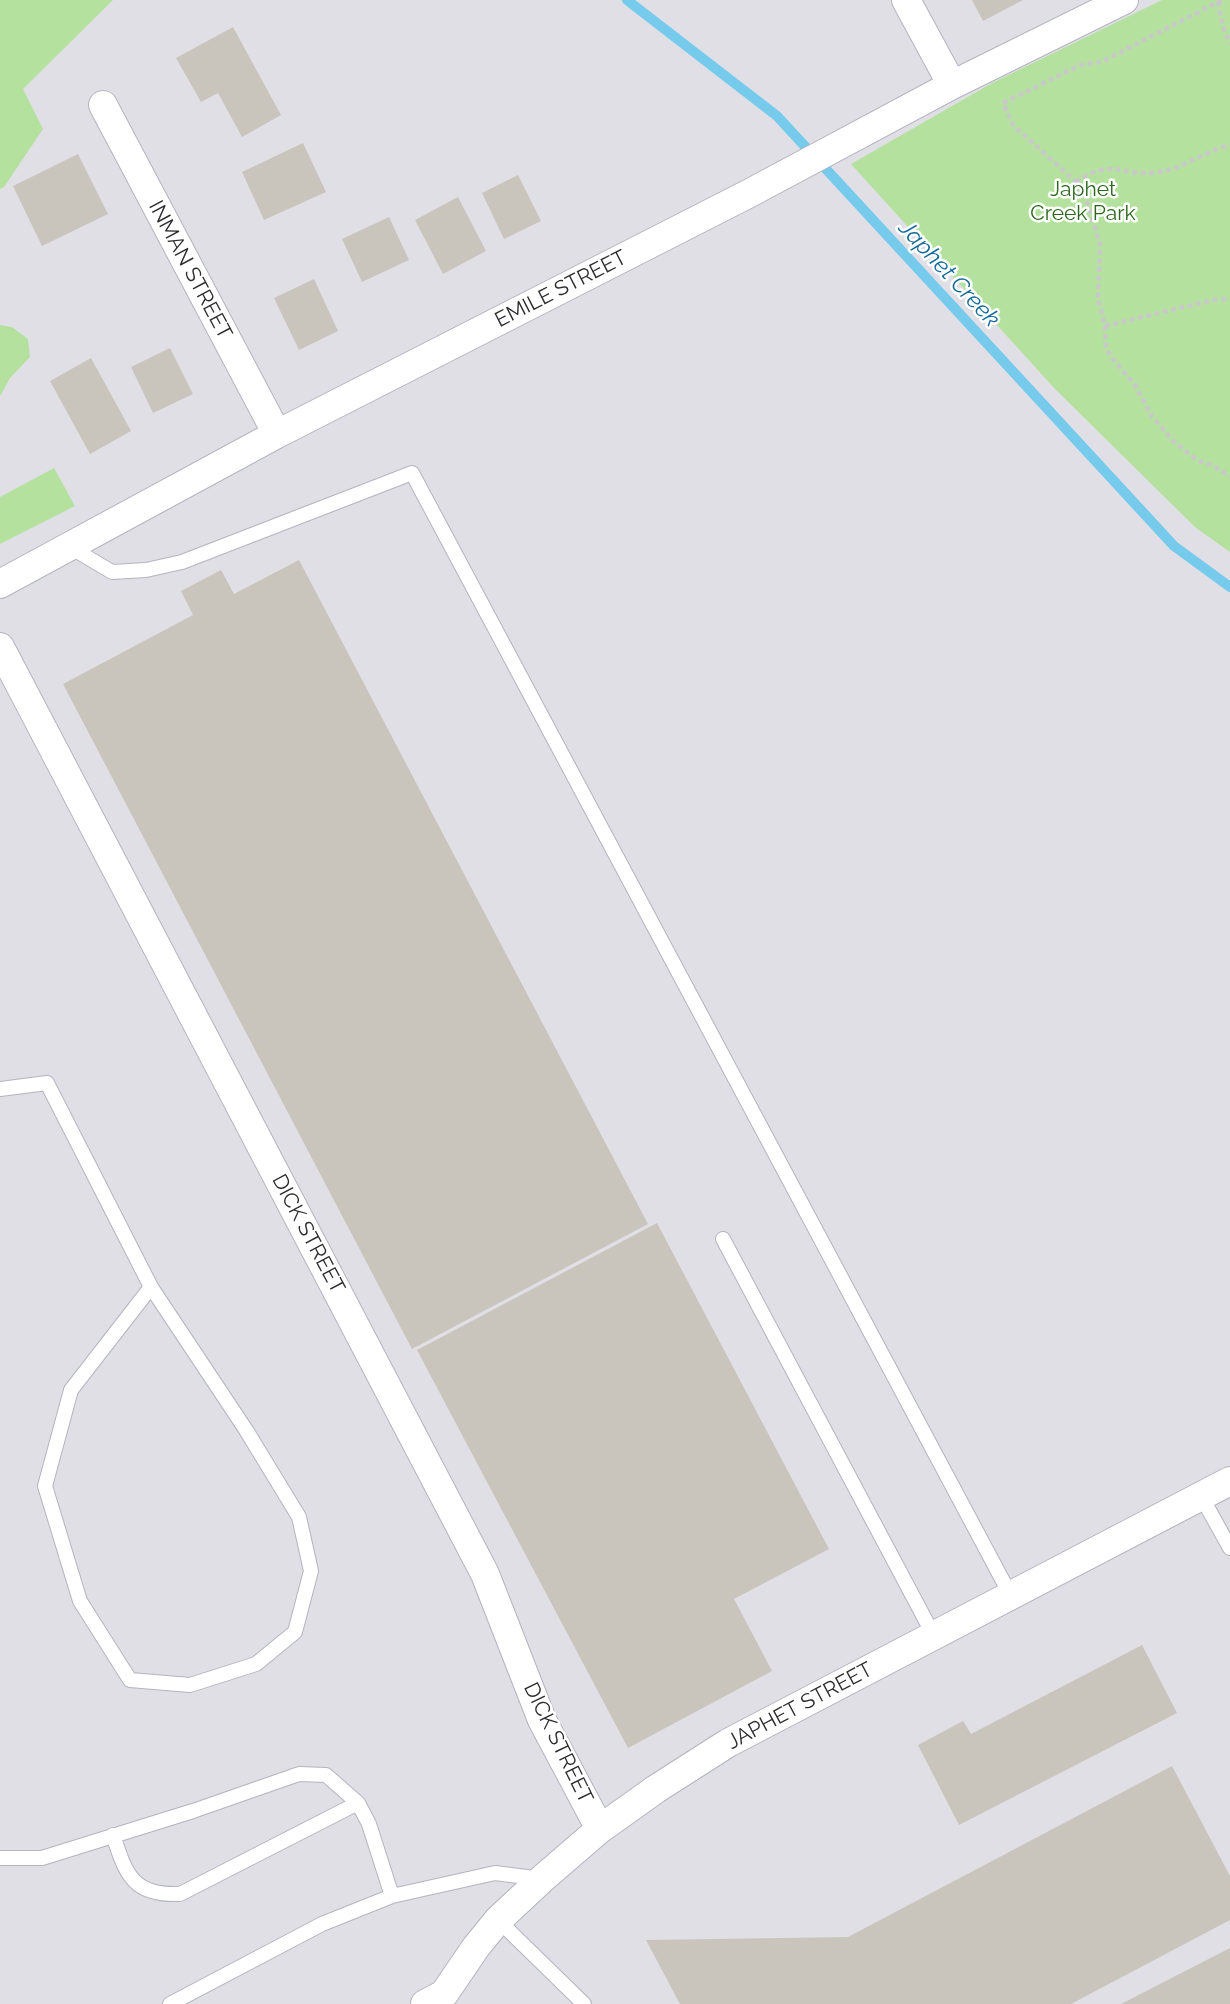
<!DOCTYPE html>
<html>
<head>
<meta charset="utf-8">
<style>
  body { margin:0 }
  canvas { display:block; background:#ede7df }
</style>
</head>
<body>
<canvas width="1230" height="2004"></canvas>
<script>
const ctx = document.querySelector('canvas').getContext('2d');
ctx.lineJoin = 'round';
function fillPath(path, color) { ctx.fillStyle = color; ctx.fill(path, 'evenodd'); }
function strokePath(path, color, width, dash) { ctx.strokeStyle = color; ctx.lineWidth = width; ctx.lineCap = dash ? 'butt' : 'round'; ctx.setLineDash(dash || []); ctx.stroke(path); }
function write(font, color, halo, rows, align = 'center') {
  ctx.font = font + ' Raleway,sans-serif'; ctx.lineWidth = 5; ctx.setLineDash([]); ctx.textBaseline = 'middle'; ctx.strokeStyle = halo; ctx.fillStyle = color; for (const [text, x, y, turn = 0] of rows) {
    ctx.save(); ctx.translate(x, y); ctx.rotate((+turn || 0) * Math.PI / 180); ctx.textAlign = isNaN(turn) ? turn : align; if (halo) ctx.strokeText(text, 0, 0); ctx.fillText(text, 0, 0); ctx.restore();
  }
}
const industrial = new Path2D(`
  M0,0H1230V2004H0Z`);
const green = new Path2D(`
  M0,0H113L23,89L43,129L4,187L0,189Z
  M1162,0H1230V552L1196,528L1055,389L851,164L992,83Z
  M0,325L12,327L28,339L30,357L10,378L0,396Z
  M54,468L75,506L0,544V497Z`);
const stream = new Path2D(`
  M627,0L777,116L1174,546L1230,587`);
const building = new Path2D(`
  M972,0H1023L983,21Z
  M233,27L281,115L242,137L218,93L201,102L176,58Z
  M303,143L326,192L264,220L242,172Z
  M78,154L108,214L42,246L13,186Z
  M518,175L541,221L504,239L482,193Z
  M458,197L486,251L443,274L415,220Z
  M389,217L409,260L362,282L342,239Z
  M314,279L338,331L299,350L274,298Z
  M170,348L193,394L153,413L131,367Z
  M91,358L131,431L90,454L50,381Z
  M299,560L648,1224L412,1349L63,684L193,615L181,591L221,570L234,594Z
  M657,1223L829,1549L734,1599L772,1671L628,1748L417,1350Z
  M1142,1645L1177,1713L959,1825L918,1745L963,1721L971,1734Z
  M1172,1766L1230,1876V1920L1071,2004H680L646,1940L848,1937Z
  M1230,1948V2004H1121Z`);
const path = new Path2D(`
  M1222,0L1101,62L1080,65L1003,103L1013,125L1076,182L1088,204L1100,244L1098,299L1105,326L1106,348L1112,358L1135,385L1151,415L1173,441L1197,460L1211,465L1230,476
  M1218,2L1223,27L1230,44
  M1076,182C1114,156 1122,178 1159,172C1184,168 1205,151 1230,145
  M1105,326L1213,300L1230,299`);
const service = new Path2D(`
  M70,547L112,572L146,570L182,562L412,473L1011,1596
  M0,1089L47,1083L151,1287L246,1430L299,1517L311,1571L295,1632L256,1664L190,1685L130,1680L80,1601L45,1486L71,1390L151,1287
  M723,1239L934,1636
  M1201,1496L1230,1548
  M113,1835C126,1875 133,1896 180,1894L358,1803
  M0,1858H42L193,1811L299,1774L326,1775L358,1803L369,1824L392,1896
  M498,1920L584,2004
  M170,2004L322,1924L392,1896L495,1873L542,1879`);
const minor = new Path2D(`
  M906,0L952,85
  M103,105L277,434
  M0,584L277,434L748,194L952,85L1124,0
  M0,647L485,1574L542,1720L600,1829
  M425,2004L444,1994L476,1947L498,1920L542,1879L600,1829L656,1789L728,1743L1230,1481`);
const parkNames = [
  ["Japhet",1083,190],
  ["Creek Park",1083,214]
];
const streetNames = [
  ["INMAN STREET",190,270,62],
  ["EMILE STREET",561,289,-27],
  ["DICK STREET",308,1234,62],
  ["JAPHET STREET",800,1706,-28],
  ["DICK STREET",558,1743,64]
];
const waterNames = [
  ["Japhet Creek",949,274,47]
];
fillPath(industrial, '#e1dfe6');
fillPath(green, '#b4e29e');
strokePath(stream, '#76cbec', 10);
fillPath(building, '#c9c5bd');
strokePath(service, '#b2b5bf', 16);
strokePath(minor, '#b2b5bf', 30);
strokePath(path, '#c8c8c8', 4.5, [5, 3.5]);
strokePath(service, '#fff', 14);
strokePath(minor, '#fff', 28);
write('21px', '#2c691d', '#fff', parkNames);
write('21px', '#2c2c2c', '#fff', streetNames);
write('italic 23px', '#126a9b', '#fff', waterNames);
</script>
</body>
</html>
